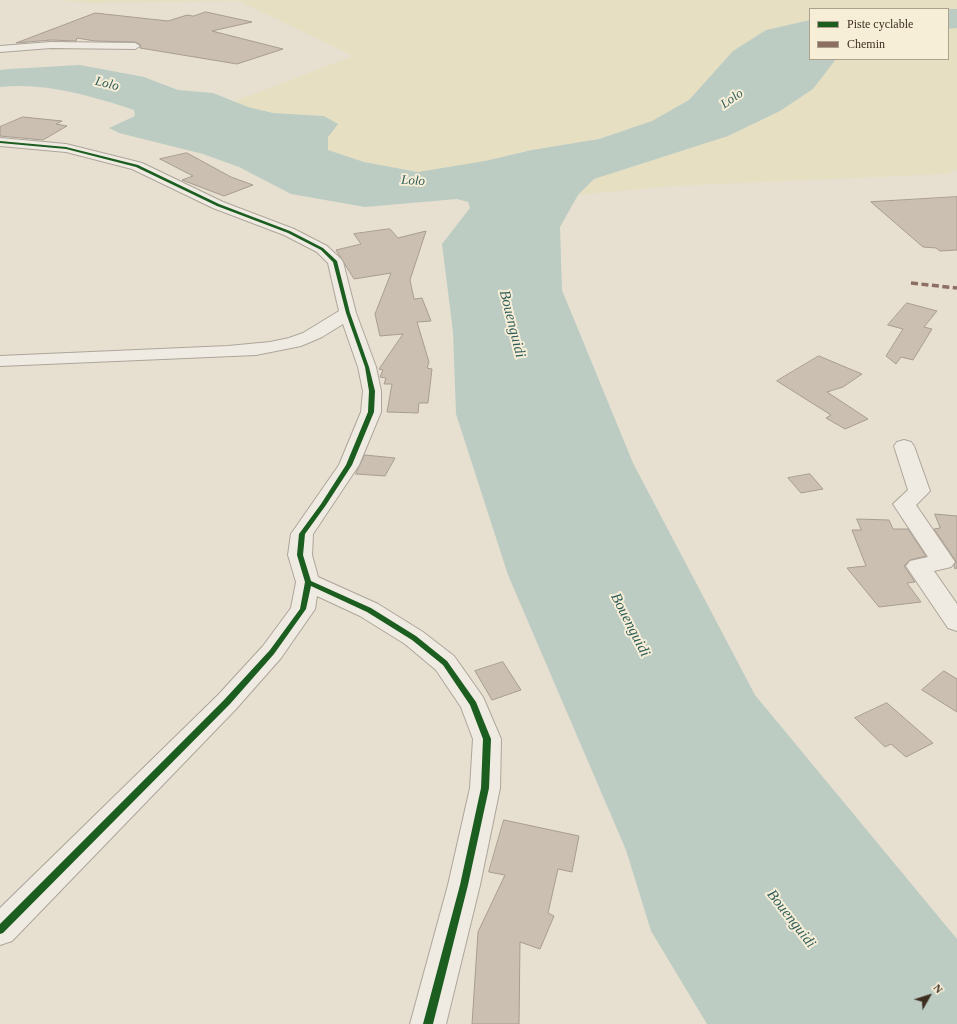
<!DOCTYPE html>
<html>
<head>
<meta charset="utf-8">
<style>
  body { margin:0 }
  #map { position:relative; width:957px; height:1024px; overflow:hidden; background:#e7e0d1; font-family:"Times New Roman",serif }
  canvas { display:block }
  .legend { position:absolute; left:809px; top:8px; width:140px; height:52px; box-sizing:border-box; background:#f7eed8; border:1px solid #ada18e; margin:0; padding:5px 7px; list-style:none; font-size:12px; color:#3d2e20 }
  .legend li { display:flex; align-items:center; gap:8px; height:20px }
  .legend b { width:20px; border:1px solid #ada18e }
  .north { position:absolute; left:909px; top:976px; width:40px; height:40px; -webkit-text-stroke:3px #f7eed8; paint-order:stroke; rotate:51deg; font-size:11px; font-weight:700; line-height:16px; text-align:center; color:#3d2e20 }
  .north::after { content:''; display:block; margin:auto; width:14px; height:18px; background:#3d2e20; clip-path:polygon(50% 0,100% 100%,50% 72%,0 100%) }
</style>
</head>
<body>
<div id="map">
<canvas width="957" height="1024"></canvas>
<ul class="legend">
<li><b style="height:5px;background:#1b5e20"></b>Piste cyclable</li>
<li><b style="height:5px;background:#8d6e63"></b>Chemin</li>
</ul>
<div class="north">N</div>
</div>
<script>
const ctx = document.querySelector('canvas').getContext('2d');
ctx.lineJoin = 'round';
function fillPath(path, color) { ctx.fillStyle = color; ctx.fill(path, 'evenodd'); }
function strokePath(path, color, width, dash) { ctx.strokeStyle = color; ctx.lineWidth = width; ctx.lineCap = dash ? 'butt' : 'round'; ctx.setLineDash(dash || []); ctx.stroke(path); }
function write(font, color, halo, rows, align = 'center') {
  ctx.font = font + ' "Times New Roman",serif'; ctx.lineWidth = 4; ctx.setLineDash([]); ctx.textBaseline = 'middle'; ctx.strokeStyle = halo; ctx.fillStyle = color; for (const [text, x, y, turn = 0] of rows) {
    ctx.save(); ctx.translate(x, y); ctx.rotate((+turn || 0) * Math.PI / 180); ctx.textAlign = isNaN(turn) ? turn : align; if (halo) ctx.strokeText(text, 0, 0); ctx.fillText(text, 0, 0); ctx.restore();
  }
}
const farmland = new Path2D(`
  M58,0H957V9L895,8L810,9V20L766,30L733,51L689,100L652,121L599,139L532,150L485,161L418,172L364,162L328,150V137L324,116L273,113L248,107L235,101L353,56L239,1L92,3Z
  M957,28V170L947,174L672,186L578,195L594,179L728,136L780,111L813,89L836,59H948V29Z`);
const water = new Path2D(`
  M895,8L957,9V28L948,29V9H879Z
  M810,20V59H836L813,89L780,111L728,136L594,179L578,195L560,227L562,290L633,463L755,695L957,939V1024H707L651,931L626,850L508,575L456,414L453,332L442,244L470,208L468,202L457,199L365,207L291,194L239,167L203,154L119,133L109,128L135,116L134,110C92,96 45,82 0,87V70L9,69L80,65L144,77L178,90L213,93L248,107L273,113L324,116L338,124L328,137V150L364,162L418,172L485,161L532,150L599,139L652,121L689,100L733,51L766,30Z`);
const building = new Path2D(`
  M206,12L252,22L212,31L283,49L237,64L140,48L141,45L135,42L95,41L77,38L76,41L51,40L16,43L95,13L168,21L187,15L193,16Z
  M23,117L62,121L56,124L67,126L43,140L0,136V127Z
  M187,153L231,177L253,185L224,196L182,180L193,176L160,159Z
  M957,197V250L940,251L936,248L923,247L871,202Z
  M390,229L398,238L426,231L410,280L414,299L422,298L431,321L417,322L429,362L427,368L432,369L428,403H419L418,413L387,412L392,384H384L386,378L380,377L383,370L379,369L403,334L380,336L375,314L391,273L354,279L336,250L361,244L354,234Z
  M907,303L937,311L924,327L932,329L913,360L901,357L896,364L886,356L903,329L888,325Z
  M819,356L862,374L843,387L827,392L868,419L845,429L826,418L831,415L777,381Z
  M365,455L395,458L385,476L356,474Z
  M810,474L823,489L801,493L788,478Z
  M935,514L957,516V568L955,569L954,566L956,561L934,529L940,528Z
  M857,519L889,520L893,529H908L926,556L910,560L904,566L915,582L907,583L921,602L879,607L847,568L866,566L852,530H861Z
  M503,662L521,690L492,700L475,671Z
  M944,671L957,679V712L922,690Z
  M887,703L918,730L933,743L906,757L891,744L885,747L855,718Z
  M504,820L579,836L572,872L558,869L548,913L554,916L540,949L520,942L519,1024H472L478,932L505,875L489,872Z`);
const minor = new Path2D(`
  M51,42L135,43L140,46L135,49L51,48L0,52V46Z
  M0,138L66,144L142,163L223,202L294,229L327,246L341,259L343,262L356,313L376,367L381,391V412L359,465L313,534L312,555L318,577L378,604L423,632L454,656L483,697L501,739L500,788L480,885L446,1024H410L448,885L470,788L473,739L461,707L436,670L405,644L360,616L317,596L315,609L281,658L236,709L12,941L0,945V908L218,695L263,646L291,608L296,582L288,555L291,534L339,465L361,412L363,391L358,367L343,324L322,337L301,346L256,355L0,366V356L228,346L270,342L289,338L303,333L339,311L328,263L317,252L284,235L213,208L132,169L66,152L0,146Z
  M904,440L911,442L914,446L930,491L916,505L955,562L951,567L934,571L957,604V631L948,628L906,566L910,561L928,557L893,504L908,490L894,446L897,442Z`);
const quiet = new Path2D(`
  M911,283L957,288`);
const cycleway = new Path2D(`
  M0,141L66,147L138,165L219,204L290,231L323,248L337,261L350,313L369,367L375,391L374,412L352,465L326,505L305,534L303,555L311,581L371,608L416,636L447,661L476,702L491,739L489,788L468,885L433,1024H423L460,885L481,788L483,739L470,705L443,665L412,640L367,612L311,586L306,609L274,654L230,704L3,933L0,934V924L224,700L270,650L300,609L305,582L297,555L299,534L321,504L346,465L368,412L369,391L365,367L346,313L333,262L321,250L288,233L217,206L136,167L66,149L0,143Z`);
const farWaternames = [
  ["Lolo",107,84,14],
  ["Lolo",732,99,-35],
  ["Lolo",413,181,3]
];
const waterNames = [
  ["Bouenguidi",512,324,76],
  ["Bouenguidi",630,625,63],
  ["Bouenguidi",791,919,52]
];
fillPath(farmland, '#e6dfc2');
fillPath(water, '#bcccc2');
fillPath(building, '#cbbfb2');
strokePath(building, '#a89c90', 1);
strokePath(minor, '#ada599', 2);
fillPath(minor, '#efebe3');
strokePath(quiet, '#8d6e63', 3.5, [7, 3.5]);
fillPath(cycleway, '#1b5e20');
write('italic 13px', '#2f5d5a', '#f7eed8', farWaternames);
write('italic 15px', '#2f5d5a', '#f7eed8', waterNames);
</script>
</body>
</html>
